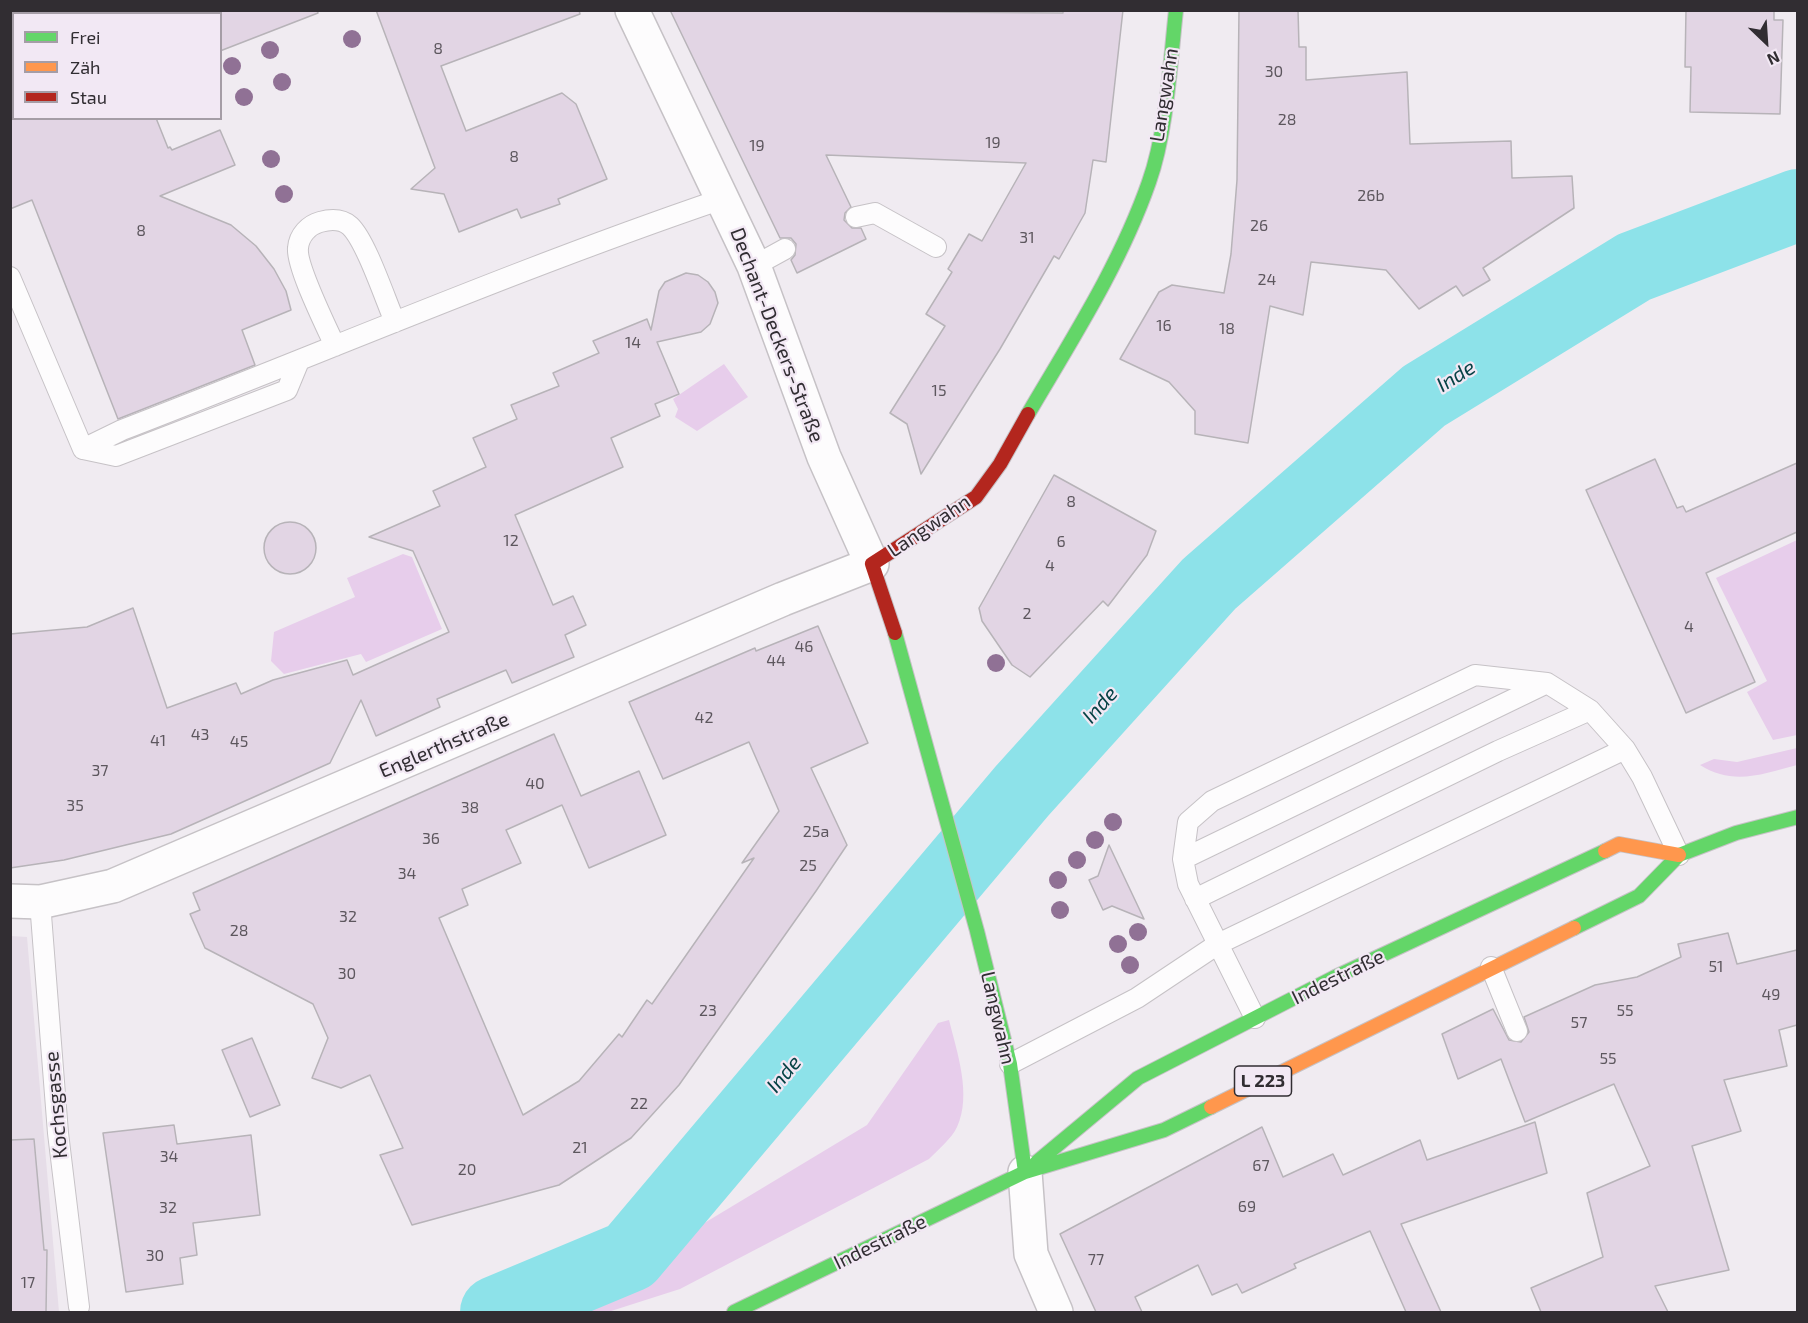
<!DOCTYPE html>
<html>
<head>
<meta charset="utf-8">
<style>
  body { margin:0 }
  #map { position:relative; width:1808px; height:1323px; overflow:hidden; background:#f0ebf1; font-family:"Exo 2",sans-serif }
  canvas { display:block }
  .frame { position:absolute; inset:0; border:12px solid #312d32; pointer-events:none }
  .legend { position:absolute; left:12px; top:12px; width:210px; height:108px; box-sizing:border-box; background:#f2e8f4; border:2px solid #a59da6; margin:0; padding:8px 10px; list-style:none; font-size:18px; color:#312d32 }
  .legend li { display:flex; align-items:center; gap:12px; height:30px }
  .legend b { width:30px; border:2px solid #a59da6 }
  .north { position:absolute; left:1736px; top:12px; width:60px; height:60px; -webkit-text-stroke:4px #f2e8f4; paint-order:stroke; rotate:155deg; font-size:16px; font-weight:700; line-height:24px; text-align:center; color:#312d32 }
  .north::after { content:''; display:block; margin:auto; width:21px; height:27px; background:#312d32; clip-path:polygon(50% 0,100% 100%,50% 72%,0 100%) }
</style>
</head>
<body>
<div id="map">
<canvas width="1808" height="1323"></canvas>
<div class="frame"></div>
<ul class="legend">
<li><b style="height:8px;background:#63d668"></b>Frei</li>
<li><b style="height:8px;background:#ff974d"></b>Zäh</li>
<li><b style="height:8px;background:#b3261e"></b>Stau</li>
</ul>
<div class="north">N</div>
</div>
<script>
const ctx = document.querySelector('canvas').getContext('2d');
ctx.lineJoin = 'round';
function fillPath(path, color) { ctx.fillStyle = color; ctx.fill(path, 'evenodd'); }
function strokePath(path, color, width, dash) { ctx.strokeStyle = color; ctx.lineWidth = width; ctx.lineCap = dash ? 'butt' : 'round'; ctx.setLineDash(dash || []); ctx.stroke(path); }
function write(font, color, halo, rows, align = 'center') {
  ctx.font = font + ' "Exo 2",sans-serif'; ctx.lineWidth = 4.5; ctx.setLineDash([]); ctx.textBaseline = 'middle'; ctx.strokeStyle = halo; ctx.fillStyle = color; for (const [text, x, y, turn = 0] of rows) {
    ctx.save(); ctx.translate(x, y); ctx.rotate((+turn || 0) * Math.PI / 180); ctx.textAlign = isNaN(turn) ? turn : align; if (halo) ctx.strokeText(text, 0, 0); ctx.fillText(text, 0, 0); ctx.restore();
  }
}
const built = new Path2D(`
  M11,936L27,937L59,1312H11Z`);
const green = new Path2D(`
  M724,364L748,397L697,431L675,417L678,409L673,399Z
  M1797,540V735L1773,740L1747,692L1767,681L1716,578Z
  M403,554L412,557L442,629L366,662L361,654L284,674L271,661L274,632L355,597L347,578Z
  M1797,748V765C1763,774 1733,786 1700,765L1714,759L1737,762Z
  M949,1020C957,1052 972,1095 957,1127C952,1138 938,1150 929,1159L680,1289L608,1312H514L633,1266L867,1125L938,1023Z`);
const river = new Path2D(`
  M496,1312L630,1256L1022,791L1209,584L1424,396L1634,267L1798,205`);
const building = new Path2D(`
  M220,10H317L318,13L220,51Z
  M376,10H579L580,14L441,66L466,131L562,93L576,104L607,179L558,199L560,204L521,218L517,209L459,232L444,194L411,189L435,168Z
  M670,10L1063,13V10H1123L1106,162L1093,160L1085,213L1059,259L1054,256L1000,349L921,474L907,424L890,413L945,326L926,314L952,272L948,269L969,234L982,241L1026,163L826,155L851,207L845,213L844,220L852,228H861L866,239L797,273L791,260L795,255L796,244L791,238H780Z
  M1239,10H1298L1299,47H1306V80L1407,72L1410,144L1511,141L1512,178L1572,176L1574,208L1483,268L1490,280L1463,296L1456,286L1419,309L1386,270L1311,262L1303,315L1270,306L1248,443L1195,434V411L1169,382L1120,359L1159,292L1172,285L1224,293L1231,254L1237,180Z
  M1686,10H1774V20H1783L1780,114L1690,112L1691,67H1685Z
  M10,118H156L168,148L170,147L172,150L220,130L235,165L160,196L231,225L256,246L274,269L286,291L291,310L242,330L255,365L118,419L32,200L10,209Z
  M686,273L698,275L708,282L715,292L718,303L710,324L701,332L657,342L679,394L655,404L660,416L611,438L623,467L515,515L553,605L573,596L586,625L565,635L574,657L512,683L506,670L437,699L440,707L376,736L361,700L330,763L171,834L64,860L10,868V634L87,627L133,608L167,708L236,683L241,694L273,680L347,660L353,675L449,632L413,551L369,537L440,506L433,491L486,467L473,438L517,419L511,405L559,386L553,373L599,353L593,341L647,319L651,330L659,291L665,282Z
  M1655,459L1677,508L1683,506L1686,512L1797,463V532L1706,573L1755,682L1686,713L1586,490Z
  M1054,475L1156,531L1147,555L1108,606L1103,601L1030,677L1012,665L982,621L979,608Z
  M264 548a26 26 0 1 1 52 0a26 26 0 1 1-52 0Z
  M818,626L868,743L811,768L847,845L816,891L679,1085L631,1138L559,1185L412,1225L380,1155L403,1148L370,1075L341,1088L312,1078L328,1038L313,1004L205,948L190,914L200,910L193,893L554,734L581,796L639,771L666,835L589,868L562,805L506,830L521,863L462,889L468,905L439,918L523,1115L579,1081L619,1034L622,1037L647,1000L652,1004L754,858L742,863L779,811L749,742L663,779L629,702L755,648L756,651Z
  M1109,845L1144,919L1112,906L1103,910L1089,880L1098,876Z
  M1728,933L1737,964L1797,950V1025L1779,1030L1787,1066L1724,1080L1741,1131L1692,1146L1729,1270L1655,1286L1668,1312H1541L1531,1288L1603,1257L1587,1193L1650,1166L1614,1084L1525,1122L1501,1059L1458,1079L1442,1034L1493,1009L1509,1040L1521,1042L1529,1032L1524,1017L1595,985L1637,977L1681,957L1678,944Z
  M252,1038L280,1105L250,1117L222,1050Z
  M1535,1122L1547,1173L1401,1224L1441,1312H1406L1370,1231L1294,1264L1296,1268L1242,1293L1237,1284L1212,1295L1198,1265L1135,1297L1142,1312H1096L1060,1234L1262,1127L1283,1177L1333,1154L1343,1175L1420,1140L1427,1160Z
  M174,1125L177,1144L251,1135L260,1215L193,1223L197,1255L180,1258L183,1284L126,1292L103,1133Z
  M34,1139L44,1250H47L46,1312H10V1140Z`);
const lane = new Path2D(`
  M856,217L875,213L936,247
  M754,266L785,249
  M10,277L83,449
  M335,346C326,326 296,266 298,248C299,235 309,225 320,222C331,219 342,219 350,226C366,241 385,299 395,322
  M83,449L122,430C322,353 519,268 722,199
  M83,449L116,456L287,390L299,361
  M1183,859L1547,683
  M1195,899L1498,751L1590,710
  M40,902L58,1133L79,1307
  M1491,967L1517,1031
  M1255,1018L1188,884L1183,859L1188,822L1212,801L1475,675L1547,683L1590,710L1625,749L1642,777L1679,855
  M1010,1064L1137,998L1218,944L1625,749`);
const street = new Path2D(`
  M10,901L40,902L113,886L783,599L872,564L824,457L754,266L632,10
  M1025,1172L1031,1254L1056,1312`);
const fast = new Path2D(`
  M1028,414C1072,339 1120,265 1149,182C1167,131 1170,64 1176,10
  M895,633L977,931L1010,1064L1025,1172
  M1574,928L1639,896L1679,855L1736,833L1798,817
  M1037,1162L1138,1078L1335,977L1605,851
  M734,1312L1025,1172L1164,1130L1211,1107`);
const slow = new Path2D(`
  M1605,851L1619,844L1679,855
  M1211,1107L1574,928`);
const jam = new Path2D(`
  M895,633L872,564L976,497L1000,464L1028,414`);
const trees = [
  [352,39],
  [270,50],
  [232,66],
  [282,82],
  [244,97],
  [271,159],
  [284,194],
  [996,663],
  [1113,822],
  [1095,840],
  [1077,860],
  [1058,880],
  [1060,910],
  [1138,932],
  [1118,944],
  [1130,965]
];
const numberNames = [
  ["8",438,49],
  ["30",1274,72],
  ["28",1287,120],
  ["19",993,143],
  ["19",757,146],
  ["8",514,157],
  ["26b",1371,196],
  ["26",1259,226],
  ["8",141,231],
  ["31",1027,238],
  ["24",1267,280],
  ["16",1164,326],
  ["18",1227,329],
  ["14",633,343],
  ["15",939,391],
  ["8",1071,502],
  ["12",511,541],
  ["6",1061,542],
  ["4",1050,566],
  ["2",1027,614],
  ["4",1689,627],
  ["46",804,647],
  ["44",776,661],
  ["42",704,718],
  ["43",200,735],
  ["41",158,741],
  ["45",239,742],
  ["37",100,771],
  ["40",535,784],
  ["35",75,806],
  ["38",470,808],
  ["25a",816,832],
  ["36",431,839],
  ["25",808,866],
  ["34",407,874],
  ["32",348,917],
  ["28",239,931],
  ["51",1716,967],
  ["30",347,974],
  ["49",1771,995],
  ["23",708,1011],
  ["55",1625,1011],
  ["57",1579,1023],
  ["55",1608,1059],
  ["22",639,1104],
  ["21",580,1148],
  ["34",169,1157],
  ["67",1261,1166],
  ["20",467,1170],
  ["69",1247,1207],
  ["32",168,1208],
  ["30",155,1256],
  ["77",1096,1260],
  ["17",28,1283]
];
const shields = [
  [1263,1081,57]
];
const shieldNames = [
  ["L 223",1263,1081]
];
const streetNames = [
  ["Langwahn",1164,95,-81],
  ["Dechant-Deckers-Straße",777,335,69],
  ["Langwahn",929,526,-34],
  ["Englerthstraße",444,745,-23],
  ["Indestraße",1338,977,-26],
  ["Langwahn",998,1018,77],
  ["Kochsgasse",56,1105,-95],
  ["Indestraße",880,1242,-26]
];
const waterNames = [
  ["Inde",1456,376,-32],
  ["Inde",1100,705,-48],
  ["Inde",784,1074,-50]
];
fillPath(built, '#e6dde8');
fillPath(green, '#e7cdeb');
strokePath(river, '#8de2e9', 72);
fillPath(building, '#e2d5e4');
strokePath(building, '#b7b3b8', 1.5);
strokePath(lane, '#c6c2c6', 22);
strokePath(street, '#c6c2c6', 36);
strokePath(fast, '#c6c2c6', 16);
strokePath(slow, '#c6c2c6', 16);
strokePath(jam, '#c6c2c6', 16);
strokePath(lane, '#fdfcfd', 20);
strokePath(street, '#fdfcfd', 33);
strokePath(fast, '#63d668', 14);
strokePath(slow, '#ff974d', 14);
strokePath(jam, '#b3261e', 14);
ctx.fillStyle = '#907195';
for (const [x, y] of trees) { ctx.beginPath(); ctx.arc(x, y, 9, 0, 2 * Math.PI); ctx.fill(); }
write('16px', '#5d575e', null, numberNames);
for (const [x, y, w] of shields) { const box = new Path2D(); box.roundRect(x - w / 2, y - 15, w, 30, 4.5); ctx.fillStyle = '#f2e8f4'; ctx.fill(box); strokePath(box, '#312d32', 1.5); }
write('bold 18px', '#312d32', null, shieldNames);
write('20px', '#312d32', '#f2e8f4', streetNames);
write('italic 21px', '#064245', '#f2e8f4', waterNames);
</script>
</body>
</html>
